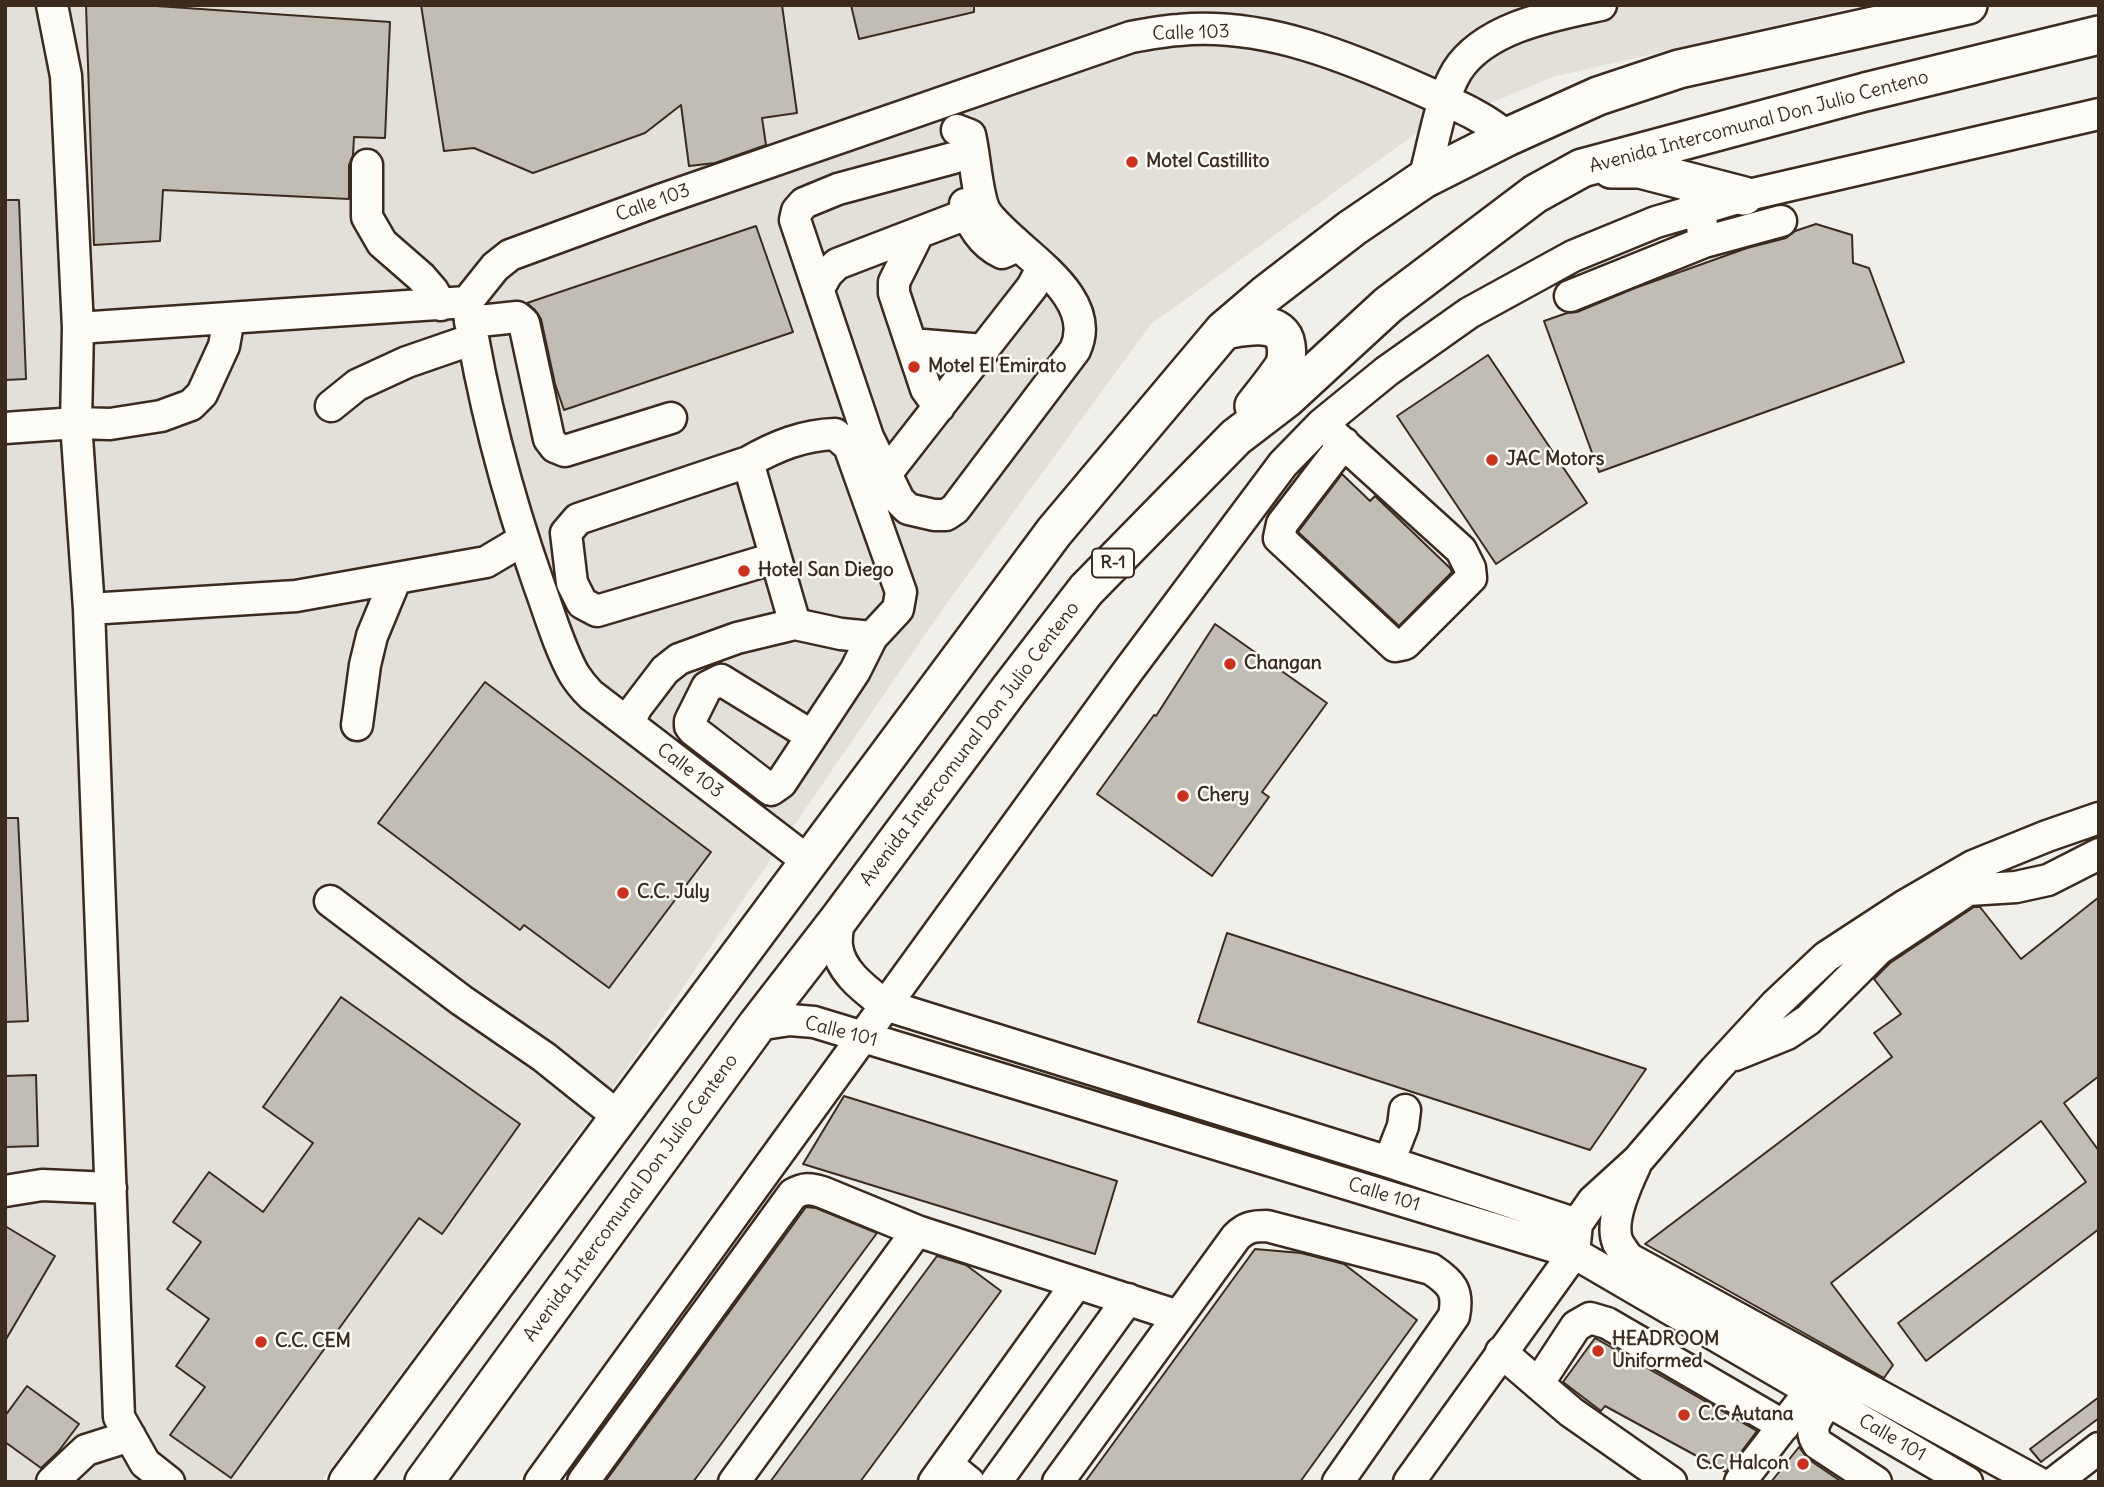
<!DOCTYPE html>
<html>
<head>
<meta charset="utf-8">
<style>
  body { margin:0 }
  #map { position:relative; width:2104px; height:1487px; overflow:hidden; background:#f1efea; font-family:Delius,sans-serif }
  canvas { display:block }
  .frame { position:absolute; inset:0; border:7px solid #3b2a1e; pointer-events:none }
</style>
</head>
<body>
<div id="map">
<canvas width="2104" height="1487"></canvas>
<div class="frame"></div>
</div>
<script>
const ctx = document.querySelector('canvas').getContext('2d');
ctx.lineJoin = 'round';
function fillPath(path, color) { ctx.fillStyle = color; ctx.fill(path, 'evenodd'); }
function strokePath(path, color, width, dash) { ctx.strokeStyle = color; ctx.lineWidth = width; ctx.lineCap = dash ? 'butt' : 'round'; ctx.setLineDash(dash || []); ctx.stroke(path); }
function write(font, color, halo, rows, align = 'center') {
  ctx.font = font + ' Delius,sans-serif'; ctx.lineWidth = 5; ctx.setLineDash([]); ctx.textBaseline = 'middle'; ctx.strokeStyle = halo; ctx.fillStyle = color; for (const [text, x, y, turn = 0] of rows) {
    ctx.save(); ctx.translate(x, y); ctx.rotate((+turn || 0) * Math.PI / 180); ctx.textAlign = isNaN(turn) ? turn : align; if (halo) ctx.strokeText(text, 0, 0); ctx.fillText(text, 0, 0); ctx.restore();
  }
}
const built = new Path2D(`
  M5,5H1864L1553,77L1414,135L1151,324L942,610L633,1060L321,1482H5Z`);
const building = new Path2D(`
  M86,5H142L390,22L385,138L354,137L353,155L349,165V199L163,190L160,241L94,245Z
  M421,5H782L797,113L762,118L766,145L715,163L689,166L681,105L645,133L533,173L474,148L444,151Z
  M851,5H974V12L859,39Z
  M5,200H19L26,379L5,380Z
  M1816,224L1852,235L1853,263L1869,268L1904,362L1599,472L1544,321L1567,313L1577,312L1635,288L1747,248L1786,238L1795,231Z
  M756,226L793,332L564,410L555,384L541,319L535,310L527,303Z
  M1488,355L1587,503L1496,564L1397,416Z
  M1342,474L1370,501L1375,496L1450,568L1452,572L1399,626L1298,532Z
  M1215,624L1327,703L1262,792L1269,797L1212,876L1097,794L1154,715L1156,716Z
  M485,682L711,852L609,988L524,925L520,930L378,823Z
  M5,818H18L28,1021L5,1022Z
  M2099,897V1076L2064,1103L2099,1151V1229L1926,1361L1898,1323L2086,1182L2041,1121L1831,1283L1893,1365L1884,1378L1645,1244L1892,1057L1874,1033L1901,1014L1874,979L1890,963L1974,907H1980L2021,959Z
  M1227,933L1646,1069L1590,1150L1198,1022Z
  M341,997L520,1124L442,1234L419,1218L231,1478L170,1435L205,1387L176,1366L209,1319L167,1289L201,1242L173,1222L209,1172L263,1212L313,1143L263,1107Z
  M36,1075L38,1146L5,1147V1076Z
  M844,1096L1117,1181L1095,1254L803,1164Z
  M806,1207L816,1208L877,1233L693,1482H605Z
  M5,1226L55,1256L5,1341Z
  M1255,1249L1301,1253L1344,1264L1417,1320L1300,1482H1085Z
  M937,1256L966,1265L1001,1291L860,1482H770Z
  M1595,1338L1757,1431L1726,1472L1605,1406L1601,1411L1563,1382Z
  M27,1386L79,1424L58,1452L41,1468L5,1442V1416Z
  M2099,1397V1418L2041,1462L2030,1449Z
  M1799,1447L1808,1459L1842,1482H1771Z`);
const minor = new Path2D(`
  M52,5L66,76L78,328L76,423L89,609L119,1417L145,1463L169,1482
  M953,158L838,189L804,203L797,211L795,220L868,437L899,500L908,509L934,515H946L955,509L1075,350C1101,294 1015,252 987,214C977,201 975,154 970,135L957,130
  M367,165V217L382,243L421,277L433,291L441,305
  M1424,179C1433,147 1440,99 1457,71C1485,27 1554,15 1601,5
  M965,204C970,224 982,244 1002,253L1011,249L1015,242
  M918,234L894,282V293L926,389L939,407
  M1704,242L1781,221
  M819,288L827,274L837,264L967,214
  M1570,296L1704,242L1700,209L1693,191
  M470,322L517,317L524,323L549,439L555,447L565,451L671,418
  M78,328L467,302
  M911,344L984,350
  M331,406L357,385L407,362L462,343L473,341
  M1322,424L1461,550L1470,568L1471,578L1405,644L1395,646L1279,538L1282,524L1344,443
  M5,428L76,423L110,424L161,416L191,405L202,394L224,346L229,318
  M748,462L578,519L566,533L572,583L582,603L597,611L775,558
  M886,474L1032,287L1038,276L1041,266
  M89,609L296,596L486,562L523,540
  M795,624L748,462C776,446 803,435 835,434L849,446L901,592L898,609L872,637
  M629,724L636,708L665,670L679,659L737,638L795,624L841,634L872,637L855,671L781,783L771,790L693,730L690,726V721L707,687L721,680L812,736
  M357,725L365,665L372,636L396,578
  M809,862L591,695C585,689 579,682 574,674C559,647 550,615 539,585C507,494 482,398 467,302L495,267L510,255L660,200L1131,37C1147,34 1163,31 1179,30C1264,22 1348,57 1424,91C1453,104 1484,116 1507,137
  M330,901L461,1000L544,1057L620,1118
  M839,919C838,927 836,938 837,946C840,972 866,990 885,1005L1389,1162L1577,1224
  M757,1025L790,1020L814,1022L1574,1253L1967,1482
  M1735,1055L1787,1034L1808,1020L1879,949L1968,890L2016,887L2048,880L2099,854
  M1389,1162L1403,1126L1405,1110
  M1635,1166C1626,1185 1609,1222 1618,1243C1621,1248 1625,1253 1628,1258L2037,1482
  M5,1191L42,1185L111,1188
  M1501,1352L1571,1412L1671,1482
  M1538,1384L1576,1326L1590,1318L1607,1323L1784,1426
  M1828,1401C1819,1416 1806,1427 1818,1444L1876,1482
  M947,1464L969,1482
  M52,1482L86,1450L130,1436
  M540,1482L1128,671L1283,464L1322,424L1387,371L1469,313L1573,256L1656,222L1744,196L2099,114
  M583,1482L793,1194C804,1188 810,1188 822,1192L917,1231L1178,1316
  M734,1482L917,1231
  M934,1482L1077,1283
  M996,1482L1128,1299
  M1058,1482L1236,1237C1246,1227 1253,1226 1267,1226L1431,1269C1452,1283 1459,1291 1454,1316L1338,1482
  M1409,1482L1574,1253L1577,1224L1593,1201L1638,1160L1715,1070L1775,1005L1826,957L1904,906L1973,866L2047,836L2099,818
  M1740,1482L1811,1390
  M2055,1482L2099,1448`);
const major = new Path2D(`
  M1611,169H1640L1744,196
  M1224,330C1243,327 1282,317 1286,345C1287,352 1287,359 1284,366C1275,380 1264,393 1254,406
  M348,1482L1054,532L1224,330L1265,295L1352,228L1424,179L1507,137L1598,96L1679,69L1968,5
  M424,1482L757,1025L839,919L1009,690L1086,590L1236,437L1287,398L1388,305L1535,194L1582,168L1865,92L2099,35`);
const markers = [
  [1132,162,7,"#c8321e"],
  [914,367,7,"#c8321e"],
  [1492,460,7,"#c8321e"],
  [744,571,7,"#c8321e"],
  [1230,664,7,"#c8321e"],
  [1183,796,7,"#c8321e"],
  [623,893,7,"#c8321e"],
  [261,1342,7,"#c8321e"],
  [1598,1351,7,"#c8321e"],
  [1684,1415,7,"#c8321e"],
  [1803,1464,7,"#c8321e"]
];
const shields = [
  [1113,563,42]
];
const shieldNames = [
  ["R-1",1113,563]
];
const streetNames = [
  ["Calle 103",1191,33,-2],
  ["Avenida Intercomunal Don Julio Centeno",1759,122,-15],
  ["Calle 103",653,203,-20],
  ["Avenida Intercomunal Don Julio Centeno",970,744,-53],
  ["Calle 103",690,771,37],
  ["Calle 101",841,1032,14],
  ["Calle 101",1384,1195,17],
  ["Avenida Intercomunal Don Julio Centeno",631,1198,-54],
  ["Calle 101",1892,1438,30]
];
const poiNames = [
  ["Motel Castillito",1146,162],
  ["Motel El Emirato",928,367],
  ["JAC Motors",1506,460],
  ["Hotel San Diego",758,571],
  ["Changan",1244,664],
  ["Chery",1197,796],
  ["C.C. July",637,893],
  ["HEADROOM",1612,1340],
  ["Uniformed",1612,1362],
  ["C.C. CEM",275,1342],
  ["C.C Autana",1698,1415],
  ["C.C Halcon",1789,1464,"right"]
];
fillPath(built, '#e3e0da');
fillPath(building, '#c1bcb4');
strokePath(building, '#3b2a1e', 2);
strokePath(minor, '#3b2a1e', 35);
strokePath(major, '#3b2a1e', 42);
strokePath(minor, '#fdfcf7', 30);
strokePath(major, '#fdfcf7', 37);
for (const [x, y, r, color] of markers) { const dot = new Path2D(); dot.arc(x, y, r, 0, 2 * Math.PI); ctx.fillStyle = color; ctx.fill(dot); strokePath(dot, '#fdfcf7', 2.5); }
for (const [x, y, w] of shields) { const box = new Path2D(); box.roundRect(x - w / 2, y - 14.5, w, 29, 5); ctx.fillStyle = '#fdfcf7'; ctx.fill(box); strokePath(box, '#3b2a1e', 2); }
write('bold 18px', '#3b2a1e', null, shieldNames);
write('19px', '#3b2a1e', '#fdfcf7', streetNames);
write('bold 19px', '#3b2a1e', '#fdfcf7', poiNames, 'left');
</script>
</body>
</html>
